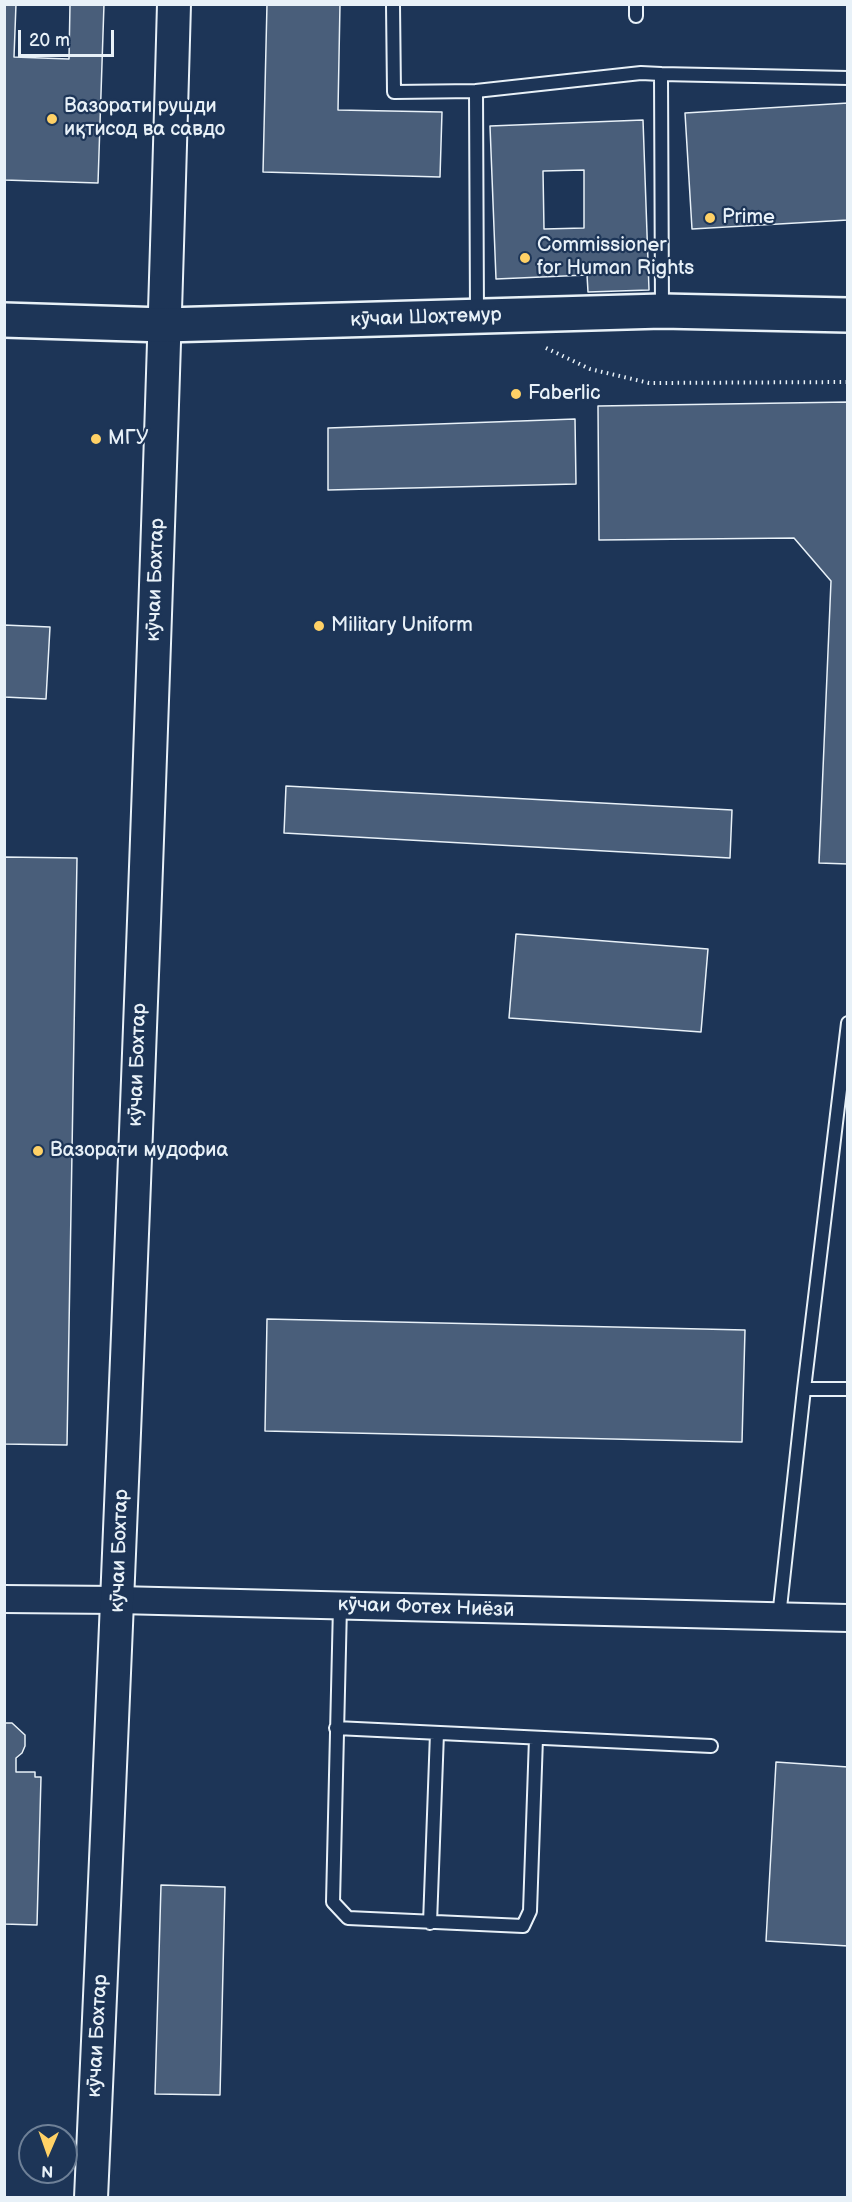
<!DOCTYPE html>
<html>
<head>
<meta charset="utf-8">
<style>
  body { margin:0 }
  #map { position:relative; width:852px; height:2202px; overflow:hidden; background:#1d3557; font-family:"Balsamiq Sans",sans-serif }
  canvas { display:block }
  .frame { position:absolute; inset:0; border:6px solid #e8f1f8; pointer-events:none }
  .north { position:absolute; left:18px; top:2124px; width:60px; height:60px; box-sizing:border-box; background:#1d3557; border:2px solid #6e8097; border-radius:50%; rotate:182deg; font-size:16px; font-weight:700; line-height:24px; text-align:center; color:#e8f1f8 }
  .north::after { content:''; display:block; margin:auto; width:21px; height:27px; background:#ffd166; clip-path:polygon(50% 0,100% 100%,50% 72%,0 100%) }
  .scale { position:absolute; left:18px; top:30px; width:96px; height:27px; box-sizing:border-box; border:3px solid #e8f1f8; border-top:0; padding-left:8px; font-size:18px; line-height:21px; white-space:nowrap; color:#e8f1f8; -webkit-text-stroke:4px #1d3557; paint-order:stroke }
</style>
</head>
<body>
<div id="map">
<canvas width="852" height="2202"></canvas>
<div class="frame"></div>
<div class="north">N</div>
<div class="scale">20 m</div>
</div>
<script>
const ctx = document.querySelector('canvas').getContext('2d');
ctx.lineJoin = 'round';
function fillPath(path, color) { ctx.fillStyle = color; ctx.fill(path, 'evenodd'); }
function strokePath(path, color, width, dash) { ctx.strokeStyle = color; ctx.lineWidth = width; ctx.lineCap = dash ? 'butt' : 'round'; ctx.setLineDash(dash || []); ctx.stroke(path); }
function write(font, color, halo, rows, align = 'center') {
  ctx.font = font + ' "Balsamiq Sans",sans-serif'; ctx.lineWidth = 4.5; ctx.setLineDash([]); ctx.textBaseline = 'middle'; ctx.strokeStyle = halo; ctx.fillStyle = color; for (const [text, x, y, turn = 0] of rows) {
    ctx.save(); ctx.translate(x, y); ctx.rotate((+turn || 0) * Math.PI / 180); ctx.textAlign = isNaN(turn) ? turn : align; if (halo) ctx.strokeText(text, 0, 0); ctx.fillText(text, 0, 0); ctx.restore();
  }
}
const building = new Path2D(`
  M4,4H16L14,57L69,59L70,4H104L98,183L4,180Z
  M267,4H340L338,110L442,112L440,177L263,172Z
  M848,103V220L692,229L685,113Z
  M643,120L649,290L588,292L587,275L496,279L490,126ZM584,170V228L544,229L543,171Z
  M848,402V864L819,863L831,581L794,538L599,540L598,406Z
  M575,419L576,484L328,490V428Z
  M4,625L50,627L46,699L4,697Z
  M286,786L732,810L730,858L284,833Z
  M4,857L77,858L67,1445L4,1444Z
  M516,934L708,949L701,1032L509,1018Z
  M267,1319L745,1330L742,1442L265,1431Z
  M4,1723H12L25,1735V1746L22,1753L16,1758V1772H35V1777H41L37,1925L4,1924Z
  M776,1762L848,1767V1946L766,1941Z
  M161,1885L225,1887L220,2095L155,2094Z`);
const path = new Path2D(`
  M546,348L590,369L649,383L848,382`);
const service = new Path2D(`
  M393,5L394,92L476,91L477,314
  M636,16V4
  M476,91L641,73L661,74
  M662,310L661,74L848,78
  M804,1389L848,1023
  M340,1606L333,1902L348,1918L523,1926L530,1911L536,1738
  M779,1617L804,1389H848
  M336,1728L711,1746
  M430,1923L437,1733`);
const minor = new Path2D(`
  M4,1599L118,1600L848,1618`);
const tertiary = new Path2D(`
  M91,2198C124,1467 154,736 174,4`);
const secondary = new Path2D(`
  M4,320L165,325L662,311L848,315`);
const markers = [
  [52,119,6,"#ffd166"],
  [710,218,6,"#ffd166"],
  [525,258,6,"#ffd166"],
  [516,394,6,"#ffd166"],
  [96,439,6,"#ffd166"],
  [319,626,6,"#ffd166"],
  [38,1151,6,"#ffd166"]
];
const poiNames = [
  ["Вазорати рушди",64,107],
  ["иқтисод ва савдо",64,130],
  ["Prime",722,218],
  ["Commissioner",537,246],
  ["for Human Rights",537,269],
  ["Faberlic",528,394],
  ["МГУ",108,439],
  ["Military Uniform",331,626],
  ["Вазорати мудофиа",50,1151]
];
const streetNames = [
  ["кӯчаи Шоҳтемур",426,318,-2],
  ["кӯчаи Бохтар",156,580,-88],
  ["кӯчаи Бохтар",138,1065,-88],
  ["кӯчаи Бохтар",120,1551,-88],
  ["кӯчаи Фотех Ниёзӣ",426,1608,2],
  ["кӯчаи Бохтар",98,2036,-87]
];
fillPath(building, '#495e7a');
strokePath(building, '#e8f1f8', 1.5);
strokePath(service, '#e8f1f8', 16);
strokePath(minor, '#e8f1f8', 30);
strokePath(tertiary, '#e8f1f8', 36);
strokePath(secondary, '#e8f1f8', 38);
strokePath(path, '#e8f1f8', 4, [1.5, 4.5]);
strokePath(service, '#1d3557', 12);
strokePath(minor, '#1d3557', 26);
strokePath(tertiary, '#1d3557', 32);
strokePath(secondary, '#1d3557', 33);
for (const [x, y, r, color] of markers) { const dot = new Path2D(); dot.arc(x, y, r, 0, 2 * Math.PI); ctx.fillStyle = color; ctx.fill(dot); strokePath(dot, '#1d3557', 2); }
write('20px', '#e8f1f8', '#1d3557', poiNames, 'left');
write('20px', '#e8f1f8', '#1d3557', streetNames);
</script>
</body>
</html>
